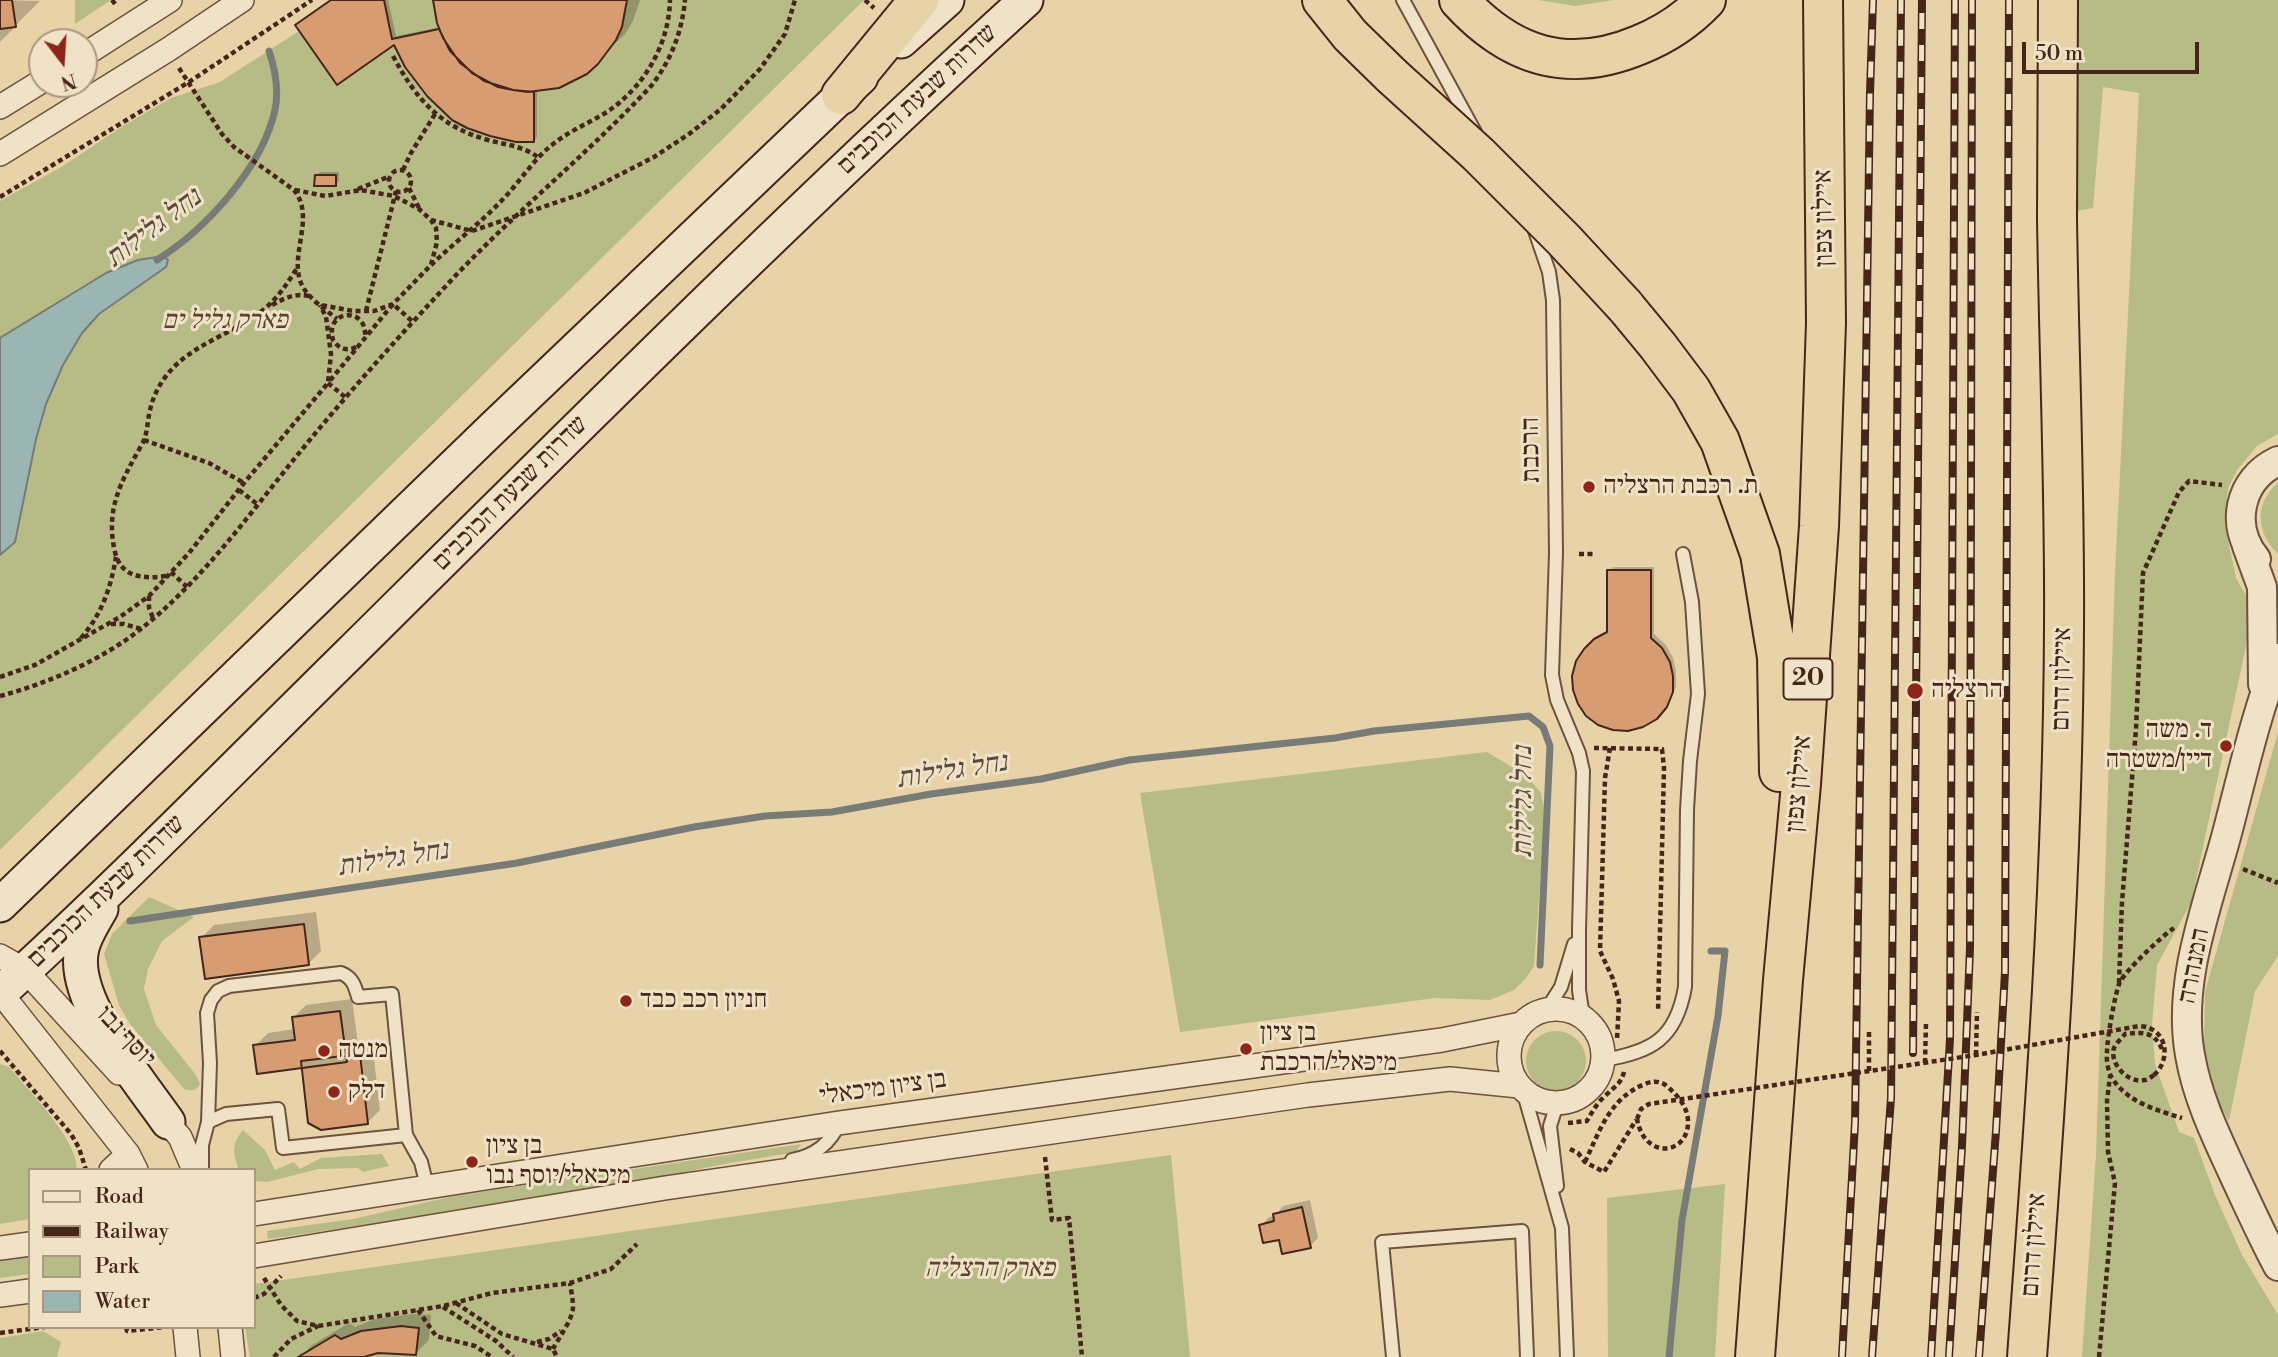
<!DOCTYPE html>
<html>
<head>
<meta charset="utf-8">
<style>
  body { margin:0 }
  #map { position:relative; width:2278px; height:1357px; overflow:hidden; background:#e8d2a8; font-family:"Libre Bodoni",serif }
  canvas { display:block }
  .legend { position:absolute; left:28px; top:1168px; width:228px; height:161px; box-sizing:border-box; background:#f0e2c6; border:2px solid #ac9781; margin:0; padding:9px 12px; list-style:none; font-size:21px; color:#46261a }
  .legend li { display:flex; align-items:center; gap:14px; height:35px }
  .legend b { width:35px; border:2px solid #ac9781 }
  .north { position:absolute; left:28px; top:28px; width:70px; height:70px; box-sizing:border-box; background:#f0e2c6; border:2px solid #ac9781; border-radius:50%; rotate:163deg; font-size:19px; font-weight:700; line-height:28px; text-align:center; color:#46261a }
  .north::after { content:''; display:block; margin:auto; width:24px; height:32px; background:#8f2418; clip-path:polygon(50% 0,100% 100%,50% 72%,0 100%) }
  .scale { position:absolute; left:2022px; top:42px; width:177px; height:32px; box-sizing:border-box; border:4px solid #46261a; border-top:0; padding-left:9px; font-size:21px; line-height:24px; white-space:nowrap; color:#46261a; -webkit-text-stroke:5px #f0e2c6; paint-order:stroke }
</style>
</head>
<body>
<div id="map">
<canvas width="2278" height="1357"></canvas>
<ul class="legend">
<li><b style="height:9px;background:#f0e2c6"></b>Road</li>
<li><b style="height:9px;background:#46261a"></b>Railway</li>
<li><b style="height:19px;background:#b7bb86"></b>Park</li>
<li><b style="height:19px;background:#9bb5b3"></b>Water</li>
</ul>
<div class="north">N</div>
<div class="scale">50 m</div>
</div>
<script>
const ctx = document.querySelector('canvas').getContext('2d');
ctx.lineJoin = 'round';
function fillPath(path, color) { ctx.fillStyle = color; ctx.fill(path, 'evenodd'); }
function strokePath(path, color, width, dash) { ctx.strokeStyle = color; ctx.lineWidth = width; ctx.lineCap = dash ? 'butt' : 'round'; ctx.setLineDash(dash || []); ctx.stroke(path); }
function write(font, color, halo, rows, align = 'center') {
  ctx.font = font + ' "Libre Bodoni","Frank Ruhl Libre",serif'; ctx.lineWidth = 6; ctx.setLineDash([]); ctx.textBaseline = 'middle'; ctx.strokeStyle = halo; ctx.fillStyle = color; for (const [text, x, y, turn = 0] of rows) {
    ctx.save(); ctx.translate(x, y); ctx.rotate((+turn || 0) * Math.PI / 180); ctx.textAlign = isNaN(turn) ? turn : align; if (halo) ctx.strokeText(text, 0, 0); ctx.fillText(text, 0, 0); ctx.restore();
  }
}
const green = new Path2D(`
  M75,0H111L75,24Z
  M384,0H864L0,850V201L63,166L123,126L171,98L220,82L299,31L338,85L394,45Z
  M1538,0H1614L1575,6Z
  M2072,0H2278V434L2257,446L2237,470L2228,488L2225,526L2236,578L2246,595L2251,623L2191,903L2157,965L2152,1024L2155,1064L2179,1132L2194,1138L2215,1195L2242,1255L2278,1315V1357H2082L2096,1155L2115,573L2139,93L2103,87L2093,208L2072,212Z
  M2278,483V554C2256,533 2254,503 2278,483Z
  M2278,732V956L2255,991L2229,1121L2216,1098L2204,1055L2205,992Z
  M1487,752L1528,777L1541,793L1545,815L1534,966L1526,978L1514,990L1490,1000L1435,998L1180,1032L1140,793Z
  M149,897L194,917L162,941L148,969L144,989L156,1025L196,1075L200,1084C196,1091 192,1091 184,1089L130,1024L119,1005L104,954L112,934Z
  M1526 1061a30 30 0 1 1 60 0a30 30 0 1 1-60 0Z
  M0,1064L9,1067C29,1091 78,1140 77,1170H30V1219L0,1224Z
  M243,1130L265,1150L275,1170L294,1162L300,1169L321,1158L382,1154L389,1166L363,1172L358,1168L318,1169L267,1182L254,1181V1170H239C233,1152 231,1145 243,1130Z
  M801,1144L796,1152C745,1161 692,1167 644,1185L268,1239L267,1231L353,1219L454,1196Z
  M1171,1155L1190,1357H250L245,1327H254V1284Z
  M1725,1184L1715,1357H1608L1607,1198Z
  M30,1255V1274L0,1278V1259Z
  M43,1331L61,1342L57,1357H0V1338Z`);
const water = new Path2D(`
  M163,256L168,260L166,267L99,314L82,333L63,365L46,404L36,439L15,542L0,555V338L106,273L138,260Z`);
const shadow = new Path2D(`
  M0,0L40,1L15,26H12L13,29L0,42Z
  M333,0H388L396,36L441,27L435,0H640L633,21L625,34L586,72L537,89V137L534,141Z
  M320,172H339V181L335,184L316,176Z
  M1613,567H1654V634L1666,645L1673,658L1676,671V687L1670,701L1660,713L1585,650L1600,635L1609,631V571Z
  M316,912L321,951L308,964L201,938L214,925Z
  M352,999L358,1044L372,1042L380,1110L367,1123L303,1066L255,1046L268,1033L295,1029L294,1017L306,1005Z
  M1310,1200L1318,1238L1310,1246L1280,1238L1261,1226L1269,1217L1275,1216L1283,1206Z
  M414,1314L431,1315L429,1340L416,1353L378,1351L360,1357H300L312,1345L349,1323L355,1327L375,1319Z`);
const stream = new Path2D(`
  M157,260C206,229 262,168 275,110C279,91 275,69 269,51
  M130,921L517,863L694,827L765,816L832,812L931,794L1041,779L1129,760L1335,738L1374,731L1529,716L1543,727L1550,746L1540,965
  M1669,1357L1682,1220L1718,1016L1725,951H1711`);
const building = new Path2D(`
  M0,0H12L16,27L0,29Z
  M331,0H384L392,39L439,29L450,51L472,73L498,87L513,90L534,92V142H516L490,136L467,128L452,120L427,96L405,67L394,45L337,85L295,25Z
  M433,0H627L622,27L616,40L598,64L587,74L559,88L528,92L513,90L484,81L460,63L443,38L437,23Z
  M315,175H336V186H314Z
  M1607,570H1651V638L1662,648L1670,662L1673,676V692L1667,707L1657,719L1643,727L1628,731L1613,730L1598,725L1586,716L1578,704L1573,690L1572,676L1576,661L1584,649L1594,639L1607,632Z
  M304,924L309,965L205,979L199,937Z
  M340,1011L347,1062L257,1074L253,1045L295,1040L292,1017Z
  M360,1054L368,1124L321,1130L308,1123L301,1061Z
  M1302,1207L1311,1248L1282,1254L1279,1240L1263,1243L1259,1225L1274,1221L1273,1214Z
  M401,1326L419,1328L416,1355L378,1353L364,1357H298L335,1335L341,1339L361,1331Z`);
const path = new Path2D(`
  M112,0L115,4
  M865,0L874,8
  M393,56C416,99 440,127 488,140C506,145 524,146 539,158
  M179,68L222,134L234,147L294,190C316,217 289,254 301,283C307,298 325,309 337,319
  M389 181a11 11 0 1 1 22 0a11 11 0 1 1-22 0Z
  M403,170L411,153L435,114
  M409,188L419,208
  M358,189L388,177
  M295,190L325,196L361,190L394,196L419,209L431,220L436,228L437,242L431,265L393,304L374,311H353L321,305
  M0,197L189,82L312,0
  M431,220L472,231L584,193L654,157L689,134L721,109L760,69L785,34L795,0
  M431,265C455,242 482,222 505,197C521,180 534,159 552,145C569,131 589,123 607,112C644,87 669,45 670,0
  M272,305C285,298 294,293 309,296
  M366,311L396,191
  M356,347C347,352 338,348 333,340C324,309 368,306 365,337
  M345,397L328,383L393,304L413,322
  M144,440L209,463L244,483
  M239,490L257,504
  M1579,554H1595
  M171,572L187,587
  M166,576C144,579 121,578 115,552C105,509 121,482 141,446C148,435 147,422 150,410C154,392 164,376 177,364C202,341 237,331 263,310C278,298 287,284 297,268
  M149,596V608L153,618
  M111,624H124L141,629
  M81,638C102,614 111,587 116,557
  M0,677L35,665L120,617L149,596L189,553L244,483L328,383L331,354L326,317L320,305
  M0,696C49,683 102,660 142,628C205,578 253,509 304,447C349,392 396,340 444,288C509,217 586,156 652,85C671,60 682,32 685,0
  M1594,748L1662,749L1664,768L1658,1012
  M1610,748L1605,778L1600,951L1613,979L1619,1001L1617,1040
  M2243,869L2278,883
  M2174,928C2162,936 2126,970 2120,982C2115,992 2107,1040 2107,1052C2106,1059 2108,1072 2112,1078C2127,1102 2156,1110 2182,1118
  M2119,983L2122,902L2136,729L2143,573L2179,492L2189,481L2222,485
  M1869,1032V1071
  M0,1051L71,1134L79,1148L86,1170
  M1976,1055L1977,1012
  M1925,1063L1926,1023
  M2154,1075C2151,1077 2148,1080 2144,1080C2128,1084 2109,1063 2114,1048C2116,1043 2122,1038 2125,1034C2142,1032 2154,1031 2162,1049
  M1568,1123L1587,1121C1592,1112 1597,1103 1605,1096C1614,1087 1621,1084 1624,1072
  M1570,1149L1578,1153L1585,1162L1604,1172L1636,1120
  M1045,1157L1052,1220L1069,1218L1082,1357
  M1585,1162C1600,1130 1610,1098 1645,1084C1654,1080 1662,1081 1669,1088C1679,1097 1687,1107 1688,1120C1690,1154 1645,1162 1637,1119
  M264,1278L281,1305L297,1321L318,1326L443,1306L492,1293L570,1283L611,1269L637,1244
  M254,1298L264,1294L281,1276
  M456,1303L502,1334L553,1349L557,1357
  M443,1307L496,1341L513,1357
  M418,1310L436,1336L475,1346L492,1357
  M126,1327L127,1331L165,1327
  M0,1333L45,1327
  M537,1342L549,1339L561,1331
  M553,1349C559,1337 573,1319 573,1307C573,1299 571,1290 570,1283
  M274,1357L291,1339L318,1326
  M2099,1357L2115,1183L2108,1152L2107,1101L2110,1076`);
const service = new Path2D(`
  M1403,0L1475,132
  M1534,228L1549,272L1553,300L1556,553L1552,675L1557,700L1579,753L1583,771L1579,930V990L1583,1017
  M1547,1009L1561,987L1574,944
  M1603,1060C1652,1052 1676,1039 1685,987L1687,810L1690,761L1698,694L1692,602L1683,554
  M1523,1090L1562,1228L1567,1357
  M208,1122L226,1114L278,1109L283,1148L406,1135
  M792,1160C814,1156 831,1143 839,1123
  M202,1170V1145L208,1122L210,1063L207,1013L211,1000L218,991L229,986L341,973C353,978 355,986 358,997L392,994L406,1135L421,1162L427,1186
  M1557,1186L1550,1126L1557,1104
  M1393,1357L1382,1242L1522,1231L1527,1357`);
const minor = new Path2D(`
  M84,55L170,0
  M0,107L42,81
  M0,154L169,49L242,0
  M0,956L25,970L119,1073
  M0,992L128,1154L136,1170
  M1509 1056a47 47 0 1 1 94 0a47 47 0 1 1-94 0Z
  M158,1112L180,1137L194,1170
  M111,1170L128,1154
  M254,1214L839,1123L1442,1040L1521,1024
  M0,1248L30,1244
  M254,1256L665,1188L1308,1095L1450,1079L1519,1086
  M0,1295L30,1291
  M185,1327L188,1357
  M230,1327L233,1357`);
const tertiary = new Path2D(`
  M2247,546L2262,587L2263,684
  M2256,559C2229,526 2239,479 2278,461
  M2278,658C2255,716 2242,777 2226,837C2207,907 2177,982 2190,1055C2197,1097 2216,1136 2234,1175C2248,1205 2262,1236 2278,1266`);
const secondary = new Path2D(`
  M901,41L947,0
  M0,905L496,425L861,77
  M101,909C94,921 85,935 82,948C69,999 140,1081 168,1122
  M0,993C120,884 234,767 350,653C573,432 794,211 1026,0`);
const motorway = new Path2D(`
  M1322,0L1350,35L1392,76
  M1459,0C1510,56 1567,75 1639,45C1664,35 1687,20 1706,0
  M841,95L919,0
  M1625,306L1658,346L1691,390L1720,441L1760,554L1777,657L1779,772
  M1755,1357L1783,980L1801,784L1819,526L1826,323L1823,0
  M2027,1357C2045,1114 2063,871 2064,628C2065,491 2059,355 2057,218C2057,146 2058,73 2058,0`);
const rail = new Path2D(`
  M1913,1053L1922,0
  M1842,1357L1855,1123L1870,93L1873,0
  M1872,1357L1891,1098L1901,0
  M1931,1357L1950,1039L1955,0
  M1949,1357L1962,1146L1970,948L1972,0
  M1979,1357L1996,1131L2005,972L2009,0`);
const pathBridge = new Path2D(`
  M1637,1119L1641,1109L1649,1104L1976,1055L2139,1026C2167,1027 2172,1059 2154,1075`);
const motorwayBridge = new Path2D(`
  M1392,76L1478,154L1564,240L1625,306`);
const markers = [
  [1589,487,7,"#8f2418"],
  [1915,691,9,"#8f2418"],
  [2226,746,7,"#8f2418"],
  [626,1001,7,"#8f2418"],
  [1246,1049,7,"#8f2418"],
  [324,1051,7,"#8f2418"],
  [334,1092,7,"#8f2418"],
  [472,1162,7,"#8f2418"]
];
const shields = [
  [1808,679,49]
];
const shieldNames = [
  ["20",1808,679]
];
const streetNames = [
  ["שדרות שבעת הכוכבים",918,100,-43],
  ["איילון צפון",1825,218,-91],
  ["הרכבת",1532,450,-91],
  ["שדרות שבעת הכוכבים",511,494,-45],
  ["איילון דרום",2063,679,-89],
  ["איילון צפון",1800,784,-85],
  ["שדרות שבעת הכוכבים",107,892,-44],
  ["המנהרה",2195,966,-79],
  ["יוסף נבו",125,1037,47],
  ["בן ציון מיכאלי",883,1089,-8],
  ["איילון דרום",2035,1245,-86]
];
const parkNames = [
  ["פארק גליל ים",225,322],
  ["פארק הרצליה",990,1270]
];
const poiNames = [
  ["ת. רכבת הרצליה",1603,487],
  ["הרצליה",1931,691],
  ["ד. משה",2212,731,"right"],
  ["דיין/משטרה",2212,761,"right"],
  ["חניון רכב כבד",640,1001],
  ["בן ציון",1260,1034],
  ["מיכאלי/הרכבת",1260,1064],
  ["מנטה",338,1051],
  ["דלק",348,1092],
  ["בן ציון",486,1147],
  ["מיכאלי/יוסף נבו",486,1177]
];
const waterNames = [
  ["נחל גלילות",154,229,-37],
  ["נחל גלילות",952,772,-9],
  ["נחל גלילות",1524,802,-90],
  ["נחל גלילות",393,860,-9]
];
fillPath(green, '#b7bb86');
fillPath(water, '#9bb5b3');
strokePath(water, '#797c76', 2);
fillPath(shadow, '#0003');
strokePath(stream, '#797c76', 7);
fillPath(building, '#d89c72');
strokePath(building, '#46261a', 2);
strokePath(service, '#6e513e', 16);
strokePath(minor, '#6e513e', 26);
strokePath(tertiary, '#6e513e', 32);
strokePath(secondary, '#46261a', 37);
strokePath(motorway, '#46261a', 42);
strokePath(path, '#46261a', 4.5, [5, 3.5]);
strokePath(service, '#f0e2c6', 12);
strokePath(minor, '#f0e2c6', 23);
strokePath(tertiary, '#f0e2c6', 28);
strokePath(secondary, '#f0e2c6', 33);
strokePath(motorway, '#e8d2a8', 38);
strokePath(rail, '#46261a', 8);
strokePath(rail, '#f0e2c6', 5, [16]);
strokePath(motorwayBridge, '#46261a', 42, []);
strokePath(pathBridge, '#46261a', 4.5, [5, 3.5]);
strokePath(motorwayBridge, '#e8d2a8', 38);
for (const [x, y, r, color] of markers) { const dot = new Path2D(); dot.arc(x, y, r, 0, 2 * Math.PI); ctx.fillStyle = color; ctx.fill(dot); strokePath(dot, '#f0e2c6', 2.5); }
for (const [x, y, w] of shields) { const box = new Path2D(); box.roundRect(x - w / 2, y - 20.5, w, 41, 5); ctx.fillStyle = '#f0e2c6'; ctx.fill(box); strokePath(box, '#46261a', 2); }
write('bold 24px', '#46261a', null, shieldNames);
write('26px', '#46261a', '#f0e2c6', streetNames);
write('italic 26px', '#5d4430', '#f0e2c6', parkNames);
write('26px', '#46261a', '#f0e2c6', poiNames, 'left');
write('italic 28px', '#5b4a40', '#f0e2c6', waterNames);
</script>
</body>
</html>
